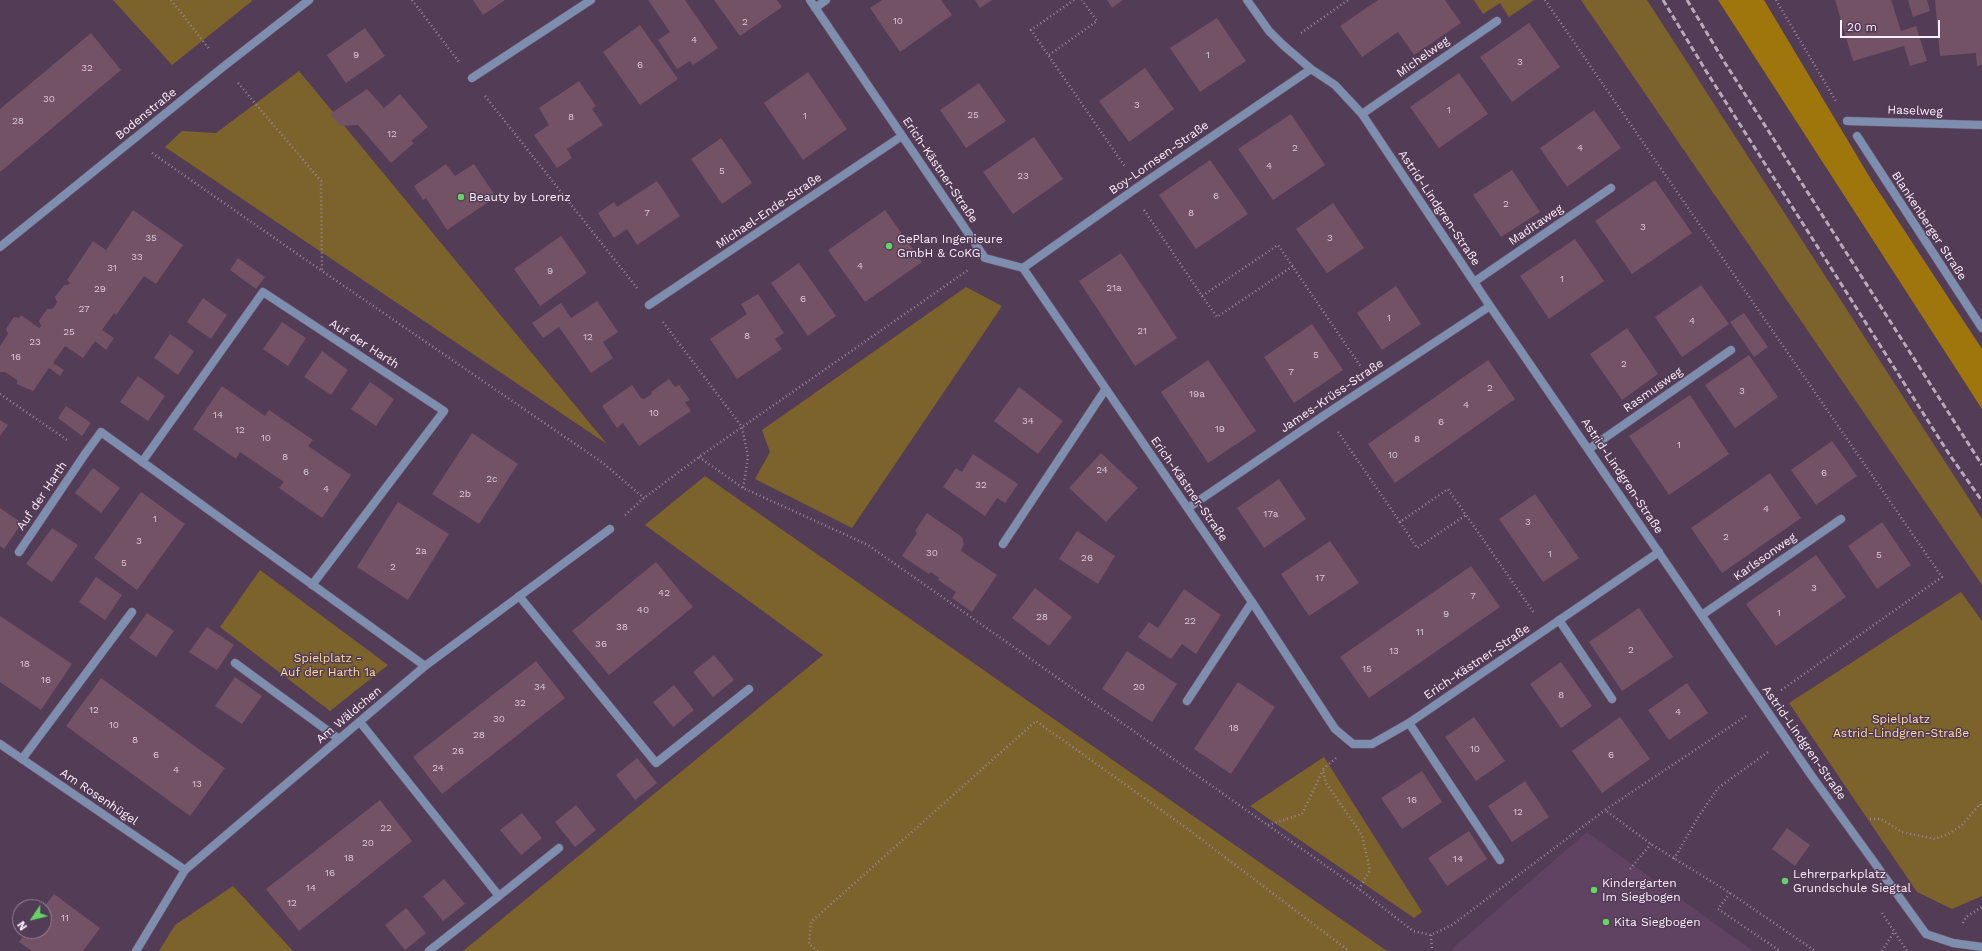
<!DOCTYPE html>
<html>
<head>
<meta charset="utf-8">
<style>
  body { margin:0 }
  #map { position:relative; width:1982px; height:951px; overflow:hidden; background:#533c55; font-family:"Work Sans",sans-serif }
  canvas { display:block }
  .north { position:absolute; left:12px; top:899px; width:40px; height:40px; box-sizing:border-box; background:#533c55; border:1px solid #978399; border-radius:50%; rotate:235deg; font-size:11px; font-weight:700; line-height:16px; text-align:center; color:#fdeefe }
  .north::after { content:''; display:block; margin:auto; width:14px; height:18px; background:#64d467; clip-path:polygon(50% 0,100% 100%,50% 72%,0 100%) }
  .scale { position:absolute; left:1840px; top:20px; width:100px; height:18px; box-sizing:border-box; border:2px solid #fdeefe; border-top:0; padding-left:5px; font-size:12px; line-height:14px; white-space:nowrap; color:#fdeefe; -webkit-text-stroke:3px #533c55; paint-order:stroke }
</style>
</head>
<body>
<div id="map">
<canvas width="1982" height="951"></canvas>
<div class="north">N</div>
<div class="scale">20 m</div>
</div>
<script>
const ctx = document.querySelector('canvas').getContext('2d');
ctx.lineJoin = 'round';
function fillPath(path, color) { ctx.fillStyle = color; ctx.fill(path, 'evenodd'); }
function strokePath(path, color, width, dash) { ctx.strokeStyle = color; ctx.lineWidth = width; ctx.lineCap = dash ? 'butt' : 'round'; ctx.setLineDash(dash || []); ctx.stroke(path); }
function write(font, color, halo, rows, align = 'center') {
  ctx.font = font + ' "Work Sans",sans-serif'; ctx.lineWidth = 3; ctx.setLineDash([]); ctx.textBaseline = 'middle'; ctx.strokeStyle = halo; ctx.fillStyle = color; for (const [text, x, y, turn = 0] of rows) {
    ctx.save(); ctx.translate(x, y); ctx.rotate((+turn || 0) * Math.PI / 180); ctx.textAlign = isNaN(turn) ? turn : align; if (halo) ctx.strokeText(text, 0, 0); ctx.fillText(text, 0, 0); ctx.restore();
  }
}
const built = new Path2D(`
  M1587,832L1753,951H1452L1454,947Z`);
const green = new Path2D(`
  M113,0H251L252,1L172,65Z
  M1474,0H1534L1509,17L1500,3L1483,14Z
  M1581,0H1647L1982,519V585Z
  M299,71L607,444L165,147L182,131L216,133Z
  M966,287L1002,306L852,528L755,479L770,452L762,430Z
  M705,476L1387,951H463L823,655L645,525Z
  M260,570L388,665L330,711L220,627Z
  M1961,592L1982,621V896L1952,909L1917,892L1789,703Z
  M1324,757L1422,912L1414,918L1250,806Z
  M233,886L293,951H159L175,925Z`);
const forest = new Path2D(`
  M1718,0H1764L1872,181L1982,349V409Z`);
const building = new Path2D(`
  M473,0H505L483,15Z
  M648,0H685L718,48L693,65L690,61L677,69L658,40L670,32Z
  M714,0H777L782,7L740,36Z
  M882,0H941L952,15L900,52L870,8Z
  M975,0H992L980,8Z
  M1107,0H1123L1112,8Z
  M1378,0H1445L1461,23L1414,55L1398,32L1362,57L1340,26Z
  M1835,0H1891L1901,31L1916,26L1927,61L1910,66L1904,46L1853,61Z
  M1908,0H1927L1930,11L1913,17Z
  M1935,0H1982V65L1977,66L1976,53L1940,56Z
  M1217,18L1246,61L1200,92L1170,48Z
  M1529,23L1560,67L1512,102L1480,57Z
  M640,25L678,79L640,105L603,52Z
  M365,28L385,56L346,83L327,55Z
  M91,33L121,70L0,172V109Z
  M1145,68L1174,109L1129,142L1099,101Z
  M808,72L847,129L803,160L764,103Z
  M1459,73L1488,114L1439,148L1410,107Z
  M579,81L596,106L592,109L603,125L567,149L572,158L557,168L534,135L549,125L539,108Z
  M979,83L1006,121L966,148L940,110Z
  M367,89L384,108L400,94L428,127L411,141L414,143L391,163L358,125L341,126L330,114Z
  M1594,110L1621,148L1567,187L1540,148Z
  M1291,114L1325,165L1273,200L1238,149Z
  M1034,137L1063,179L1013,214L983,172Z
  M721,138L752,183L722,204L691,159Z
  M1210,160L1248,214L1196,249L1159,195Z
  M446,164L455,176L474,164L496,197L447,230L426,198L423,200L414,186Z
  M1512,170L1540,212L1501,237L1473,195Z
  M1655,180L1692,233L1632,274L1595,221Z
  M657,181L680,216L637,245L627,229L614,238L598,213L614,202L617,207Z
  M1333,203L1364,248L1327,273L1296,229Z
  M133,210L183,245L156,284L144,276L116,315L114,313L102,330L114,338L106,350L95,341L83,358L65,346L53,363L64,370L60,376L49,368L33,391L17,384V380L5,372H0V346L8,334L6,329L14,317L19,318L21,315L39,328L41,326L39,321L47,309H52L55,306L57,302L55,297L64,285H68L70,283L67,280L93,241L106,250Z
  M885,210L922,262L865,302L828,250Z
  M561,236L587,273L540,306L514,269Z
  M1575,239L1604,281L1549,319L1520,276Z
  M1121,253L1177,338L1135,366L1079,281Z
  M238,258L265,277L256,289L230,270Z
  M799,263L836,316L808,336L771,283Z
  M1701,285L1729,324L1682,357L1655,317Z
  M1396,286L1421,324L1382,350L1357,313Z
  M758,294L784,333L775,339L782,349L737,379L710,339L747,314L741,304Z
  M203,298L227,315L211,339L187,322Z
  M597,301L618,332L603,342L613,358L591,373L559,327L543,338L532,323L561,303L571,318Z
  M1744,313L1768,347L1754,357L1730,322Z
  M282,322L306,338L288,366L263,349Z
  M1312,324L1343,370L1294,403L1264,357Z
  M1627,328L1658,374L1622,400L1590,354Z
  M170,334L194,351L178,375L154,358Z
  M322,351L348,370L331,395L304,377Z
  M1749,355L1778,397L1735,428L1705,385Z
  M1208,360L1256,431L1208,463L1161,392Z
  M1488,360L1515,399L1395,483L1368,444Z
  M138,376L165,396L148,421L120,402Z
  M669,379L675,387L679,385L690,400L685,402L691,411L639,446L623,423L617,428L602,406L632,385L641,398L644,399L652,394L651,392Z
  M370,382L394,399L376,426L351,409Z
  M222,386L265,416L269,410L313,440L308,446L351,475L322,518L279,488L284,482L240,452L236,459L193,429Z
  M1019,387L1063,421L1038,454L994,421Z
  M1690,395L1729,454L1669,495L1629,436Z
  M66,406L91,423L82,436L58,418Z
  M0,420L8,425L0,436Z
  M472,433L518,464L479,524L432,494Z
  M1832,441L1857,476L1816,505L1791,470Z
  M1101,453L1138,488L1106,522L1069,488Z
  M973,454L1018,484L1005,503L997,498L985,516L943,487L956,468L962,472Z
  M93,468L120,488L101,513L75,493Z
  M1770,473L1801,518L1722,573L1691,528Z
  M1279,479L1306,519L1264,548L1237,508Z
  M141,492L185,524L137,590L94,558Z
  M1535,494L1579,558L1543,582L1499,519Z
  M398,502L449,534L408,600L357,567Z
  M0,508L22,523L4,549L0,546Z
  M927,513L962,537L964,544L961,551L997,575L972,612L952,598L956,592L938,580L939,578L931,572L929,574L902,556L917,533L915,531Z
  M1882,522L1911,565L1877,589L1848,546Z
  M52,528L78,545L52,582L26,564Z
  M1077,531L1115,556L1098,584L1059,559Z
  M1330,541L1359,583L1309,616L1281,574Z
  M1816,555L1846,597L1776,646L1746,604Z
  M656,562L693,607L609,675L572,631Z
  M1471,566L1500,607L1369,698L1340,657Z
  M96,577L122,595L105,620L79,602Z
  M1035,588L1072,617L1049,646L1012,618Z
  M1184,589L1221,615L1196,654L1182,644L1171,659L1138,637L1149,622L1158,628Z
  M1639,608L1673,657L1622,691L1589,642Z
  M147,613L174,631L156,657L129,638Z
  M0,616L72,664L41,710L0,682Z
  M207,627L234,645L217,670L189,652Z
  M1127,651L1177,684L1152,722L1102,689Z
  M714,655L734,680L713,697L693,672Z
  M536,661L565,698L442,794L413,757Z
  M1561,662L1592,706L1561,728L1530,684Z
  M235,677L262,696L242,724L215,706Z
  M101,678L225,768L190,816L66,726Z
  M1238,682L1275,707L1231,774L1194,749Z
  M1687,683L1708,713L1669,740L1648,710Z
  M674,685L694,710L673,727L653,702Z
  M1474,717L1505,761L1476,781L1445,737Z
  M1620,717L1650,759L1602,793L1572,751Z
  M637,758L657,783L635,800L616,775Z
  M1422,771L1442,802L1402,829L1381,798Z
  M1525,781L1549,817L1512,842L1488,806Z
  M380,800L412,841L299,931L266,889Z
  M576,805L596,830L575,847L555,822Z
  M522,813L542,838L521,855L500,830Z
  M1787,828L1810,845L1795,866L1772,849Z
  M1469,831L1487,859L1447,886L1428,858Z
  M444,879L465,904L443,921L423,896Z
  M54,894L100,928L83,951H32L19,942L27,931H44V907Z
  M406,908L426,933L405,950L385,925Z`);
const path = new Path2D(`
  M171,0L210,50
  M412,0L459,62
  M1074,0L1031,30L1126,168
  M1545,0L1942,577L1780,691
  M1776,0L1837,103
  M1301,33L1348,0
  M1049,55L1097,21L1082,0
  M238,83L321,181L322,271L603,463L644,498
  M485,96L637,288
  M152,153L322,271
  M1144,210L1202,296L1278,245L1361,367
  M1202,296L1217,317L1293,266
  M663,322L742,427L748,457L743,488
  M0,394L67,440
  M1338,432L1400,522L1448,489L1534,613
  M699,457L743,488L868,545L1359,889L1413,931L1431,935L1452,925L1605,810
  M625,515L644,498L699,457L968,270
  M1400,522L1417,548L1466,515
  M1746,716L1605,810L1651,844L1730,893L1815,951
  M1336,758L1323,769L1326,783L1362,835L1370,870L1359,889
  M1870,819H1881L1902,832L1935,839L1948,834L1962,825L1980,804L1982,808
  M1268,825L1302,814L1323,770
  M1674,859L1697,819L1718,788L1768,752
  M1630,869L1651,844
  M1730,893L1718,909L1780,951
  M1882,913L1907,951
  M1963,923L1966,917L1982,907
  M1431,935L1432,951
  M818,951L809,944L811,922L1036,721L1185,827L1349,951
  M1882,951L1894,932`);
const service = new Path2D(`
  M1857,136L1982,328
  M142,462L263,292L444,411L312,585
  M19,552L85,454
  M519,596L656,763L749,689
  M1559,620L1612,699
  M235,663L339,739
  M360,722L499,896L559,848
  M1409,723L1500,860
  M22,759L132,612
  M429,951L499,896`);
const minor = new Path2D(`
  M810,0L985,258L1023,268L1252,602L1335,729L1353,744H1372L1409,723L1659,552
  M1247,0L1269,31L1283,45L1311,69L1335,85L1362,114L1490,306L1811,775L1926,934L1953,943L1982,947
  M815,8L826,0
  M472,78L591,0
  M1362,114L1497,21
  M1847,121L1982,125
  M0,247L223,67L309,0
  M1023,268L1138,187L1311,69
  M1474,282L1611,188
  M649,305L902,136
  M1589,449L1731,350
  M85,454L101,432L425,666
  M1188,508L1326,414L1490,306
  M1003,544L1105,390
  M1702,615L1841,519
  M1187,701L1252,602
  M0,744L185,870
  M136,951L185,870L425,666L610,529`);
const rail = new Path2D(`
  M1663,0L1706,71L1949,454L1982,501
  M1687,0L1725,63L1982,465`);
const markers = [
  [461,197,4,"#64d467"],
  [889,246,4,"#64d467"],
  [1785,881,4,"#64d467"],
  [1594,890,4,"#64d467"],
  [1606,922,4,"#64d467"]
];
const numberNames = [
  ["10",898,21],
  ["2",745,22],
  ["4",694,40],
  ["9",356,55],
  ["1",1208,55],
  ["3",1520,62],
  ["6",640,65],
  ["32",87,68],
  ["30",49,99],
  ["3",1137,105],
  ["1",1449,110],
  ["25",973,115],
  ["1",805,116],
  ["8",571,117],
  ["28",18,121],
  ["12",392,134],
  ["2",1295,148],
  ["4",1580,148],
  ["4",1269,166],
  ["5",722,171],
  ["23",1023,176],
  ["6",1216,196],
  ["2",1506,204],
  ["7",647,213],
  ["8",1191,213],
  ["3",1643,227],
  ["35",151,238],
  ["3",1330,238],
  ["33",137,257],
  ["4",860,266],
  ["31",112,268],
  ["9",550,271],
  ["1",1562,279],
  ["21a",1114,288],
  ["29",100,289],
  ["6",803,299],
  ["27",84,309],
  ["1",1389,318],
  ["4",1692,321],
  ["21",1142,331],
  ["25",69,332],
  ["8",747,336],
  ["12",588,337],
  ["23",35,342],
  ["5",1316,355],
  ["16",16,357],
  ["2",1624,364],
  ["7",1291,372],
  ["2",1490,388],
  ["3",1742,391],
  ["19a",1197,394],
  ["4",1466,405],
  ["10",654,413],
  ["14",218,415],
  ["34",1028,421],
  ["6",1441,422],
  ["19",1220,429],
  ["12",240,430],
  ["10",266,438],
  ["8",1417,439],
  ["1",1679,445],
  ["10",1393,455],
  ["8",285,457],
  ["24",1102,470],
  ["6",306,472],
  ["6",1824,473],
  ["2c",492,479],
  ["32",981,485],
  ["4",326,489],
  ["2b",465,494],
  ["4",1766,509],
  ["17a",1271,514],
  ["1",155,519],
  ["3",1528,522],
  ["2",1726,537],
  ["3",139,541],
  ["2a",421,551],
  ["30",932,553],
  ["1",1550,554],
  ["5",1879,555],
  ["26",1087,558],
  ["5",124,563],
  ["2",393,567],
  ["17",1320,578],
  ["3",1814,588],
  ["42",664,593],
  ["7",1473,596],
  ["40",643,610],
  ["1",1779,613],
  ["9",1446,614],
  ["28",1042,617],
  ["22",1190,621],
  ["38",622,627],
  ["11",1420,632],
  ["36",601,644],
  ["2",1631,650],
  ["13",1394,651],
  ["18",25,664],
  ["15",1367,669],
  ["16",46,680],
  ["34",540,687],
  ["20",1139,687],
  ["8",1561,695],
  ["32",520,703],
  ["12",94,710],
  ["4",1678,712],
  ["30",499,719],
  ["10",114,725],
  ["18",1234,728],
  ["28",479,735],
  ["8",135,740],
  ["10",1475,749],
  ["26",458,751],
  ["6",156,755],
  ["6",1611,755],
  ["24",438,768],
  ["4",176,770],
  ["13",197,784],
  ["16",1412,800],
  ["12",1518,812],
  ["22",386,828],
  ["20",368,843],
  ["18",349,858],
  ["14",1458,859],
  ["16",330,873],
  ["14",311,888],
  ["12",292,903],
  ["11",65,918]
];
const streetNames = [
  ["Michelweg",1423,57,-35],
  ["Haselweg",1915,111,2],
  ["Bodenstraße",146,114,-39],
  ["Boy-Lornsen-Straße",1159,158,-35],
  ["Erich-Kästner-Straße",940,170,56],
  ["Astrid-Lindgren-Straße",1439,208,56],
  ["Michael-Ende-Straße",769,211,-34],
  ["Maditaweg",1536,225,-34],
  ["Blankenberger Straße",1929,226,57],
  ["Auf der Harth",364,344,33],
  ["Rasmusweg",1653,390,-35],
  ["James-Krüss-Straße",1332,396,-34],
  ["Astrid-Lindgren-Straße",1622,476,56],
  ["Erich-Kästner-Straße",1189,489,55],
  ["Auf der Harth",42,496,-56],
  ["Karlssonweg",1765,557,-35],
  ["Erich-Kästner-Straße",1477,662,-34],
  ["Am Wäldchen",349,715,-40],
  ["Astrid-Lindgren-Straße",1804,743,55],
  ["Am Rosenhügel",99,797,34]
];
const poiNames = [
  ["Beauty by Lorenz",469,197],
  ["GePlan Ingenieure",897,239],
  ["GmbH & CoKG",897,253],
  ["Lehrerparkplatz",1793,874],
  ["Grundschule Siegtal",1793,888],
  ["Kindergarten",1602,883],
  ["Im Siegbogen",1602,897],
  ["Kita Siegbogen",1614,922]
];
const parkNames = [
  ["Spielplatz -",328,658],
  ["Auf der Harth 1a",328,672],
  ["Spielplatz",1901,719],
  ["Astrid-Lindgren-Straße",1901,733]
];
fillPath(built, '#604362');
fillPath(green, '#7c632c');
fillPath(forest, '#9e760c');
fillPath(building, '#745265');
strokePath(service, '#725c73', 9);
strokePath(minor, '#725c73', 9);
strokePath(path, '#9c889d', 2.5, [1, 3]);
strokePath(service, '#7d8eaf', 8);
strokePath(minor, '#7d8eaf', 8);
strokePath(rail, '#baa8bb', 3, [6, 3]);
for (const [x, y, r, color] of markers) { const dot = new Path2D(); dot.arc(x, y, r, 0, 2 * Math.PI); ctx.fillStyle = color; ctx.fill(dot); strokePath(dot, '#533c55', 1.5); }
write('10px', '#dbc7d8', null, numberNames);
write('12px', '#fdeefe', '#533c55', streetNames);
write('12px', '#fdeefe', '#533c55', poiNames, 'left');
write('12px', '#fedd9d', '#533c55', parkNames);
</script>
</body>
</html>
